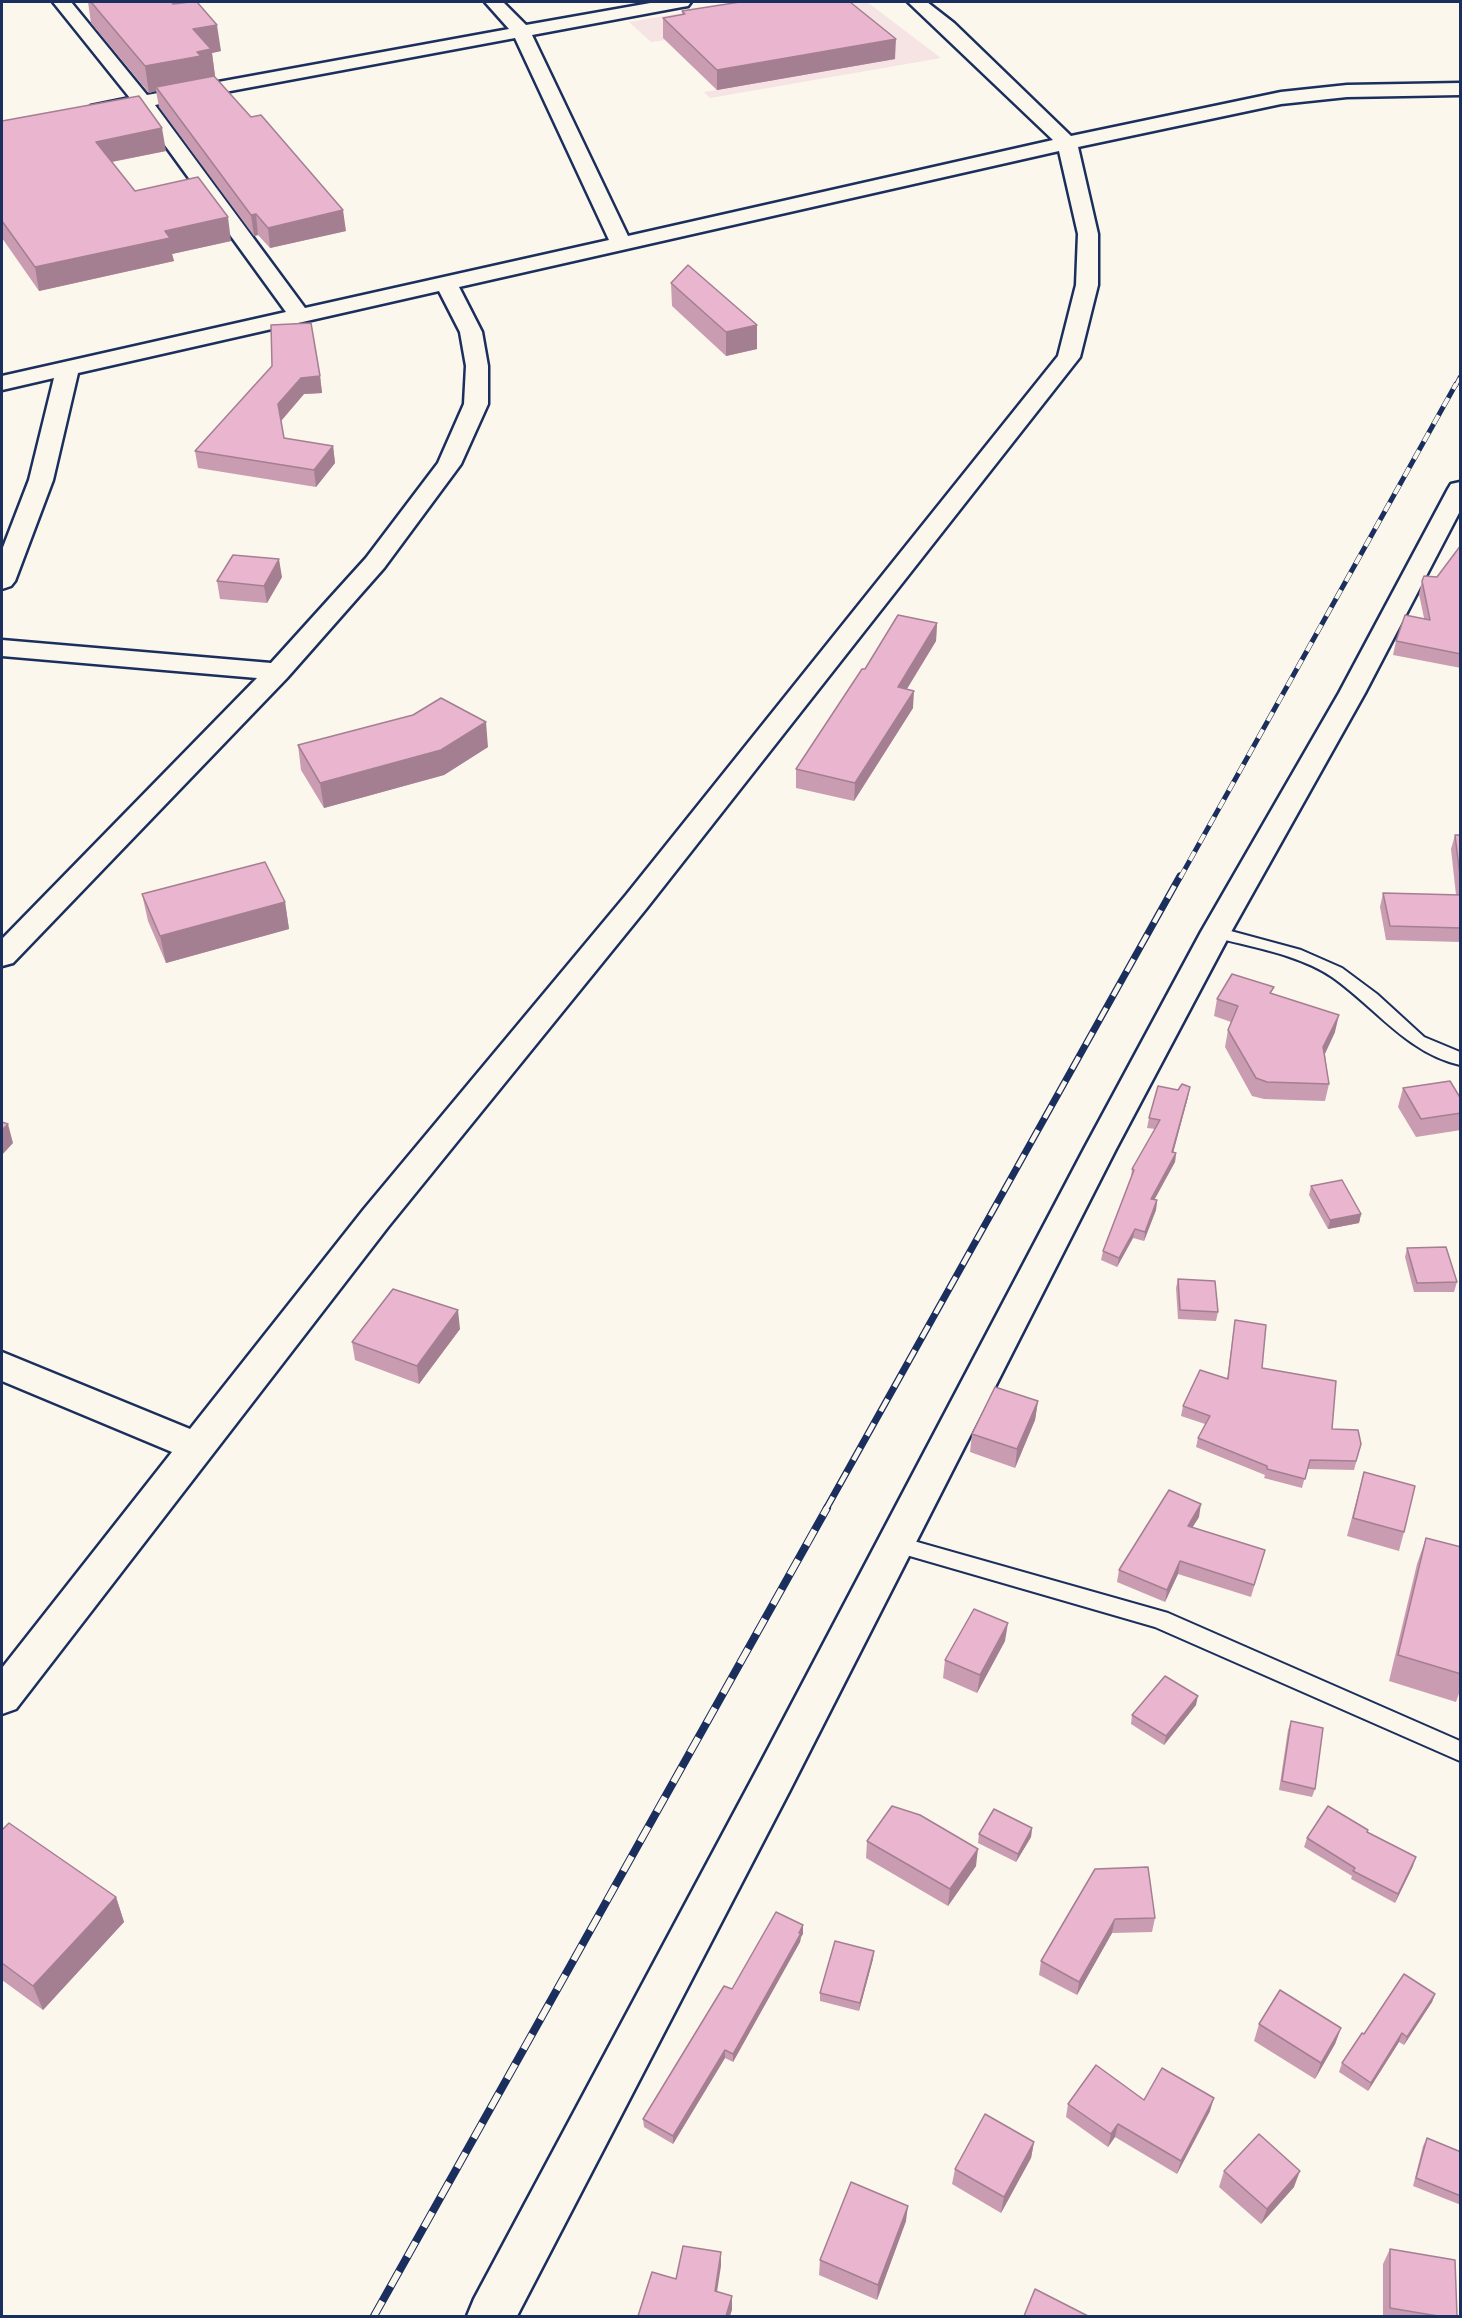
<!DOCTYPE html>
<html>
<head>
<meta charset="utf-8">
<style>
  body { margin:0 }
  #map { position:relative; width:1462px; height:2318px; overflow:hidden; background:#fbf7ec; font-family:"Comic Neue",sans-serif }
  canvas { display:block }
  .frame { position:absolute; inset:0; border:3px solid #1b2f5e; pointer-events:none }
</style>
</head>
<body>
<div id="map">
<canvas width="1462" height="2318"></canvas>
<div class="frame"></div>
</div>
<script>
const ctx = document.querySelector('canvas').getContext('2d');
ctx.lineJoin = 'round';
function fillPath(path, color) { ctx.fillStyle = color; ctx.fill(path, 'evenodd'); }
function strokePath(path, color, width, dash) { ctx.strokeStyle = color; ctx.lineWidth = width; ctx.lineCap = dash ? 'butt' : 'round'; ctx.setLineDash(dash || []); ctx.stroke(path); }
const built = new Path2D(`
  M745,2H867L941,58L710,98L704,92L717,90L665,40L651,42L629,22Z`);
const lane = new Path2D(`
  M1216,927L1301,950L1342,968L1377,994L1424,1037L1460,1052V1065C1407,1053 1375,1007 1332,977C1298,954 1250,947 1210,936L1208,932L1210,928Z
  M896,1536L1168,1613L1460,1741V1761L1155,1627L889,1550L886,1544L889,1538Z`);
const street = new Path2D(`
  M53,2H71L147,95L509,29L485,2H503L526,25L656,2H691L688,6L682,7L532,35L628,236L1053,140L908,2H927L954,23L1071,136L1281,92L1347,85L1460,83V95L1347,97L1281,104L1078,147L1098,234V285L1080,357L646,909L388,1227L16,1709L2,1714V1668L172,1452L2,1381V1352L190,1429L364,1209L626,895L1058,356L1076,285L1078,234L1059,151L459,287L482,332L488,366V404L461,464L384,568L287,678L13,963L2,966V939L257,678L2,656V640L271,663L366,558L438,463L464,404L466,366L460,332L439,291L78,373L53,480L15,581L11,586L2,589V550L29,480L54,378L2,390V376L286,312L138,108L98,116L91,114L88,110L91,106L130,98ZM515,38L609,240L305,308L155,105Z
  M1460,482V511L1365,693L1231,932L1116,1149L789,1792L517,2316H467L474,2299L759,1766L1084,1149L1201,932L1339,693L1448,489L1451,484Z`);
const railFar3 = new Path2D(`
  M1456,385L1460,377`);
const railFar2 = new Path2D(`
  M1180,878L1456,384`);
const railFar1 = new Path2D(`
  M826,1509L1180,876`);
const rail = new Path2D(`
  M374,2316L827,1508`);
const wall = new Path2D(`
  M88,2H171L221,51L212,53L215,76H214L346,231L270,248L258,235L254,236L159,107L156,91L149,93L91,23Z
  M682,11L895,59L717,90L663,38V18L682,15Z
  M2,121L166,151L112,162L135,191L231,241L172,254L174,261L39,291L2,238Z
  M671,283L757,325V349L726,356L672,306Z
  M320,376L322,393L304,394L281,421L284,438L333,446L335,463L316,487L198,468L195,451Z
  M1461,545V668L1393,655L1396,641L1424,618L1419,594L1422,581L1437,577Z
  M282,577L267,603L220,599L217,581Z
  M937,623L936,641L907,689L913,708L854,801L796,788V769L865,669Z
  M298,745L488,747L444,775L324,808L301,770Z
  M1455,835H1461V942L1386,940L1380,907L1383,893L1456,895L1451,849Z
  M142,894L285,902L289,929L166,963L148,921Z
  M1272,994L1335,1032L1325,1054L1329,1084L1325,1101L1264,1099L1252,1096L1225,1047L1228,1030L1231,1022L1214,1016L1217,999Z
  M1403,1088L1461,1099V1130L1416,1137L1398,1107Z
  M1188,1097L1173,1152L1176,1153L1175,1162L1154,1199L1157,1200L1156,1210L1144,1241L1133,1238L1117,1267L1101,1260L1103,1251L1131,1178L1132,1169L1155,1129L1147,1128L1149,1118Z
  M1311,1186L1361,1214L1359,1223L1328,1229L1309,1195Z
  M1407,1248L1457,1282L1454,1292H1414L1405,1257Z
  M1178,1279L1218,1312L1216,1321L1178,1319L1176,1288Z
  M1235,1320L1262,1368L1332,1429L1361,1444L1354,1470L1307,1469L1302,1488L1264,1478L1265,1475L1196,1447L1198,1438L1205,1424L1181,1416L1183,1406L1227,1379Z
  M460,1329L419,1384L355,1360L352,1342Z
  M1038,1401L1035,1420L1015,1468L970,1452L972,1434Z
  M1364,1472L1404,1532L1399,1551L1347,1536Z
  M1199,1517L1192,1528L1265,1550L1251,1597L1178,1574L1165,1602L1117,1582L1119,1570Z
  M1426,1538L1461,1547V1688L1456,1702L1389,1681L1417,1564Z
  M1005,1641L977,1693L943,1678L945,1660Z
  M1196,1705L1164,1745L1131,1724L1132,1715Z
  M1291,1721L1315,1789L1312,1797L1279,1790L1288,1730Z
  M1032,1828L1031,1837L1016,1862L978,1843L979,1834Z
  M2,1830L116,1897L124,1922L43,2010L2,1980Z
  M1367,1832L1413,1866L1395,1903L1351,1879L1352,1876L1304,1847L1307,1838Z
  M867,1841L976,1866L948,1906L866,1858Z
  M1095,1869L1155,1918L1152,1932L1112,1933L1077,1995L1039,1975L1041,1961Z
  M803,1925V1934L801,1937L800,1942L733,2062L725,2058L673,2144L644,2127L643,2119L732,1989Z
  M873,1959L859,2011L820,2001V1993Z
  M1435,1994L1432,2002L1404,2045L1399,2042L1368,2091L1339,2072L1342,2063L1364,2034Z
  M1259,2024L1341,2028L1335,2044L1315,2079L1254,2041Z
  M1144,2100L1210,2111L1177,2174L1115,2137L1108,2147L1066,2117L1068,2104Z
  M1427,2138L1461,2152V2205L1413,2186L1423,2146Z
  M1034,2142L1031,2158L1001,2213L952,2184L955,2169Z
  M1224,2171L1294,2187L1261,2224L1219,2187Z
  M906,2221L877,2300L819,2275L820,2260Z
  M1390,2249L1457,2316H1383V2264Z`);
const shadedWall = new Path2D(`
  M217,25L221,51L212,53L215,76L156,87V91L149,93L145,66L193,29Z
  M896,39L895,59L717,90V70Z
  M162,128L166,151L100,164L96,142Z
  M343,210L346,231L270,248L268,228Z
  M256,214L258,235L254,236L251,215Z
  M228,217L231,241L172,254L174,261L39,291L35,267L165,231Z
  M757,325V349L726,356V332Z
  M320,376L322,393L304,394L281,421L278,404L301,378Z
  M333,446L335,463L316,487L314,470Z
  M279,559L282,577L267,603L264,586Z
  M937,623L936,641L897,705L898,687Z
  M914,691L913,708L854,801L855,783Z
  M486,722L488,747L444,775L324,808L320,783Z
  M285,902L289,929L166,963L160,936Z
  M1339,1015L1335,1032L1320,1064L1323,1047Z
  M1190,1087L1188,1097L1171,1161L1172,1152Z
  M8,1124L13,1143L2,1155V1130Z
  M1176,1153L1175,1162L1150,1208L1151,1199Z
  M1157,1200L1156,1210L1144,1241L1145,1232Z
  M1361,1214L1359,1223L1328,1229L1330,1220Z
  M1135,1229L1133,1238L1117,1267L1119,1258Z
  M458,1310L460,1329L419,1384L417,1366Z
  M1038,1401L1035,1420L1015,1468L1017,1449Z
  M1201,1504L1199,1517L1185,1539L1188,1526Z
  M1180,1561L1178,1574L1165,1602L1167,1590Z
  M1008,1623L1005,1641L977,1693L980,1675Z
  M1198,1696L1196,1705L1164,1745L1166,1736Z
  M1032,1828L1031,1837L1016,1862L1018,1854Z
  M978,1849L976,1866L948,1906L950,1889Z
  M1416,1857L1413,1866L1395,1903L1398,1894Z
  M116,1897L124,1922L43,2010L33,1986Z
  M1115,1919L1112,1933L1077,1995L1079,1982Z
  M803,1925V1934L801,1937L800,1942L733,2062V2054Z
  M874,1951L873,1959L859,2011L860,2003Z
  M1435,1994L1432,2002L1404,2045L1407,2037Z
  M1341,2028L1335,2044L1315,2079L1321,2063Z
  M1402,2033L1399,2042L1368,2091L1371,2083Z
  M725,2050V2058L673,2144V2136Z
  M1214,2098L1210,2111L1177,2174L1181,2161Z
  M1118,2124L1115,2137L1108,2147L1111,2134Z
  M1034,2142L1031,2158L1001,2213L1004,2197Z
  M1300,2171L1294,2187L1261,2224L1267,2209Z
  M908,2206L906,2221L877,2300L878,2285Z
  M721,2252V2266L715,2305V2291Z
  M732,2296V2310L730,2316H726Z`);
const building = new Path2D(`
  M91,2H171L173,4L190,2H197L217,25L193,29L211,49L197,52L201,56L145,66Z
  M740,2H850L896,39L717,70L663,18L685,14L682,11Z
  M214,76L251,117L261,115L343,210L268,228L256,214L251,215L156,87Z
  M139,96L162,128L96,142L135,191L198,177L228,217L165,231L170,238L35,267L2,221V121Z
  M688,265L757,325L726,332L671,283Z
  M311,323L320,376L301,378L278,404L284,438L333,446L314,470L195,451L272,366L271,325Z
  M1461,545V654L1396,641L1405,615L1430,620L1422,581L1424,576L1437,577Z
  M233,555L279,559L264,586L217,581Z
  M898,615L937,623L898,687L914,691L855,783L796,769L862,669H865Z
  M441,698L486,722L441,750L320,783L298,745L413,715Z
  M1455,835H1461V884Z
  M265,862L285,902L160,936L142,894Z
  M1383,893L1461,895V928L1390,926Z
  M1232,974L1274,987L1270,993L1339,1015L1323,1047L1329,1084L1267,1082L1256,1078L1228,1030L1238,1006L1217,999Z
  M1450,1081L1461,1099V1113L1421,1119L1403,1088Z
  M1182,1084L1190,1087L1172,1152L1176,1153L1151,1199L1157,1200L1145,1232L1135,1229L1119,1258L1103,1251L1134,1170L1132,1169L1160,1120L1149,1118L1158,1086L1178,1090Z
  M2,1122L8,1124L2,1130Z
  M1342,1180L1361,1214L1330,1220L1311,1186Z
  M1446,1247L1457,1282L1417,1283L1407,1248Z
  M1178,1279L1215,1281L1218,1312L1180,1310Z
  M393,1289L458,1310L417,1366L352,1342Z
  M1235,1320L1266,1325L1262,1368L1336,1381L1332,1429L1358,1430L1361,1444L1356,1461L1310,1460L1305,1479L1267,1469V1466L1198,1438L1210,1416L1183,1406L1200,1370L1228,1379Z
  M995,1387L1038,1401L1017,1449L972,1434Z
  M1364,1472L1415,1486L1404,1532L1353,1518Z
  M1169,1490L1201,1504L1188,1526L1265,1550L1254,1585L1180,1561L1167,1590L1119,1570Z
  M1426,1538L1461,1547V1674L1398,1655Z
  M974,1609L1008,1623L980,1675L945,1660Z
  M1165,1676L1198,1696L1166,1736L1132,1715Z
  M1291,1721L1323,1728L1315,1789L1282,1781Z
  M892,1806L920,1815L978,1849L950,1889L867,1841Z
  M1328,1806L1368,1830L1367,1832L1416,1857L1398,1894L1353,1871L1355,1868L1307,1838Z
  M994,1809L1032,1828L1018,1854L979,1834Z
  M9,1823L116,1897L33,1986L2,1963V1830Z
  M1148,1867L1155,1918L1115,1919L1079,1982L1041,1961L1095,1869Z
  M776,1912L803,1925L799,1933H801L733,2054L725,2050L673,2136L643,2119L724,1986L732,1989Z
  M835,1941L874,1951L860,2003L820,1993Z
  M1404,1974L1435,1994L1407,2037L1402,2033L1371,2083L1342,2063L1362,2033L1364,2034Z
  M1280,1990L1341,2028L1321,2063L1259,2024Z
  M1096,2065L1144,2100L1162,2068L1214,2098L1181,2161L1118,2124L1111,2134L1068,2104Z
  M985,2114L1034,2142L1004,2197L955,2169Z
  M1259,2134L1300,2171L1267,2209L1224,2171Z
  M1427,2138L1461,2152V2196L1416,2178Z
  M851,2182L908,2206L878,2285L820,2260Z
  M683,2246L721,2252L715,2291L732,2296L726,2316H638L652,2272L676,2279Z
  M1390,2249L1455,2260L1457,2316H1438L1390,2308Z
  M1035,2289L1088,2316H1024Z`);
fillPath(built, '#f6e3e3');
strokePath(lane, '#1b2f5e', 4);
strokePath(street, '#1b2f5e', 5);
fillPath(lane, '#fbf7ec');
fillPath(street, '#fbf7ec');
strokePath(railFar3, '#1b2f5e', 4.5);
strokePath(railFar2, '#1b2f5e', 5);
strokePath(railFar1, '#1b2f5e', 7);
strokePath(rail, '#1b2f5e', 8);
strokePath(railFar3, '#fbf7ec', 3, [8]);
strokePath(railFar2, '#fbf7ec', 4, [10]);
strokePath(railFar1, '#fbf7ec', 4.5, [14]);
strokePath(rail, '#fbf7ec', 6, [17]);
fillPath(wall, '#c99cb2');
fillPath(shadedWall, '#a47f91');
fillPath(building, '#eab5cf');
strokePath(building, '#a47f91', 1.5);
</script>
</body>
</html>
